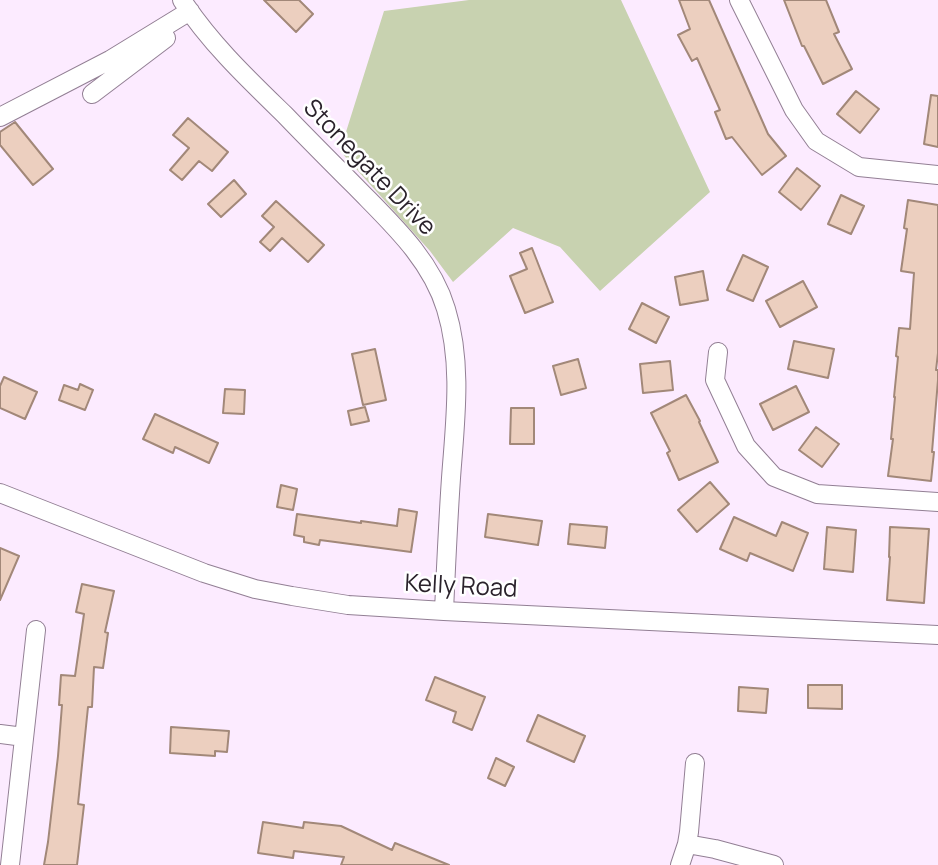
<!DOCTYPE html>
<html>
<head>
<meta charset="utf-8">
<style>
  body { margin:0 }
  canvas { display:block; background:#fcebff }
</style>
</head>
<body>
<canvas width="938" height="865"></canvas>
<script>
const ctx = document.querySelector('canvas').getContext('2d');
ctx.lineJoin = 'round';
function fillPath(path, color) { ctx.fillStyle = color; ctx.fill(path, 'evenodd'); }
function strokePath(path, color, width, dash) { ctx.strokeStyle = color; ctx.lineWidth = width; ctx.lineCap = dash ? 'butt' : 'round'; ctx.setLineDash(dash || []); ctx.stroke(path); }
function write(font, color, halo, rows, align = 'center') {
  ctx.font = font + ' Manrope,sans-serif'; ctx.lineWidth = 5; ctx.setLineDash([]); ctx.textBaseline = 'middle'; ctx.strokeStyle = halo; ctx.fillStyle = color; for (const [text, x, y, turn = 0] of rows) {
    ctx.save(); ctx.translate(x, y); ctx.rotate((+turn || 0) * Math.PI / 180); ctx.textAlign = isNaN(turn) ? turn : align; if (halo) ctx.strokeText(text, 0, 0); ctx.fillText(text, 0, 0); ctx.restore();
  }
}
const green = new Path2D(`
  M469,0H621L710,192L600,291L560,247L513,228L453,282L430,251L340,151L384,11Z`);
const building = new Path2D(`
  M264,0H299L313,14L296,32Z
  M679,0H709L768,134L786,156L762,175L732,137L726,139L715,112L720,110L697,58L692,61L678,35L690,29Z
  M784,0H826L839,32L834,34L852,69L823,84L804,46H802Z
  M856,91L879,109L860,133L837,114Z
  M931,95L938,96V147L924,144Z
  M188,118L228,152L212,171L199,161L182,180L170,170L189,148L173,135Z
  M15,122L53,169L33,185L0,145V132Z
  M797,168L820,186L801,210L779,192Z
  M234,180L246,194L221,217L208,204Z
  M841,195L864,206L851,234L828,224Z
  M908,200L938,205V353L936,370H938V380L932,452H934L931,481L888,476L893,439H891L895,397H894L898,357L896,356L899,328L910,329L914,273L901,271L907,229L904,228Z
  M276,201L324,245L308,262L282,238L270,251L260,242L274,227L262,216Z
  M532,248L553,302L525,313L510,276L527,269L520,253Z
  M743,255L768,267L753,301L727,290Z
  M703,271L708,300L680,305L675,277Z
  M803,281L817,307L780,327L766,301Z
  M642,303L669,317L656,343L629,329Z
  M794,341L834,349L828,378L788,369Z
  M375,349L386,400L363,405L352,354Z
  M578,359L586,388L561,395L553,366Z
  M670,361L673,390L643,393L640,364Z
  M4,377L37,392L25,419L0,408V386Z
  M80,384L93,390L85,410L59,400L64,385L78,390Z
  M796,386L809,412L773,430L760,404Z
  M225,389L245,390L244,414L223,413Z
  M686,395L700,421L699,422L718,462L679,480L667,453L670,451L651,413Z
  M365,407L369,421L351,425L348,411Z
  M511,408H534V444H510Z
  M155,414L218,443L209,463L175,447L173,453L143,439Z
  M816,427L839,444L822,467L799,450Z
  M710,482L729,504L697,532L678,510Z
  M281,485L297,489L293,510L277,507Z
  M399,509L417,512L411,552L320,540L319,545L304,542V537L294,535L297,514L361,523V521L397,526Z
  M488,514L542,521L538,545L485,537Z
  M734,517L776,536L782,522L808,533L793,571L750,553L747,561L720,549Z
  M570,524L607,527L605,548L568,544Z
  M827,527L856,530L853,572L824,569Z
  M890,527L929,529L924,603L887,600L890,557H889Z
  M0,548L19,556L0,600Z
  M82,584L114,591L105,632L108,633L103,668L94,667L92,707H88L78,804L84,805L77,865H44L48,842L58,756L62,705H59L61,675L75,676L84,614L76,612Z
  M435,677L485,697L472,730L453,722L456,712L426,700Z
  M808,685H842V709L808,708Z
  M739,687L768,689L766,713L738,711Z
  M538,715L585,736L574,762L527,741Z
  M171,727L229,731L227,752L215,751V756L170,753Z
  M496,758L514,767L505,786L488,778Z
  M263,822L303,828L304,822L341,826L392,850L395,843L449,865H341L344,857L294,851L293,858L258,853Z`);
const minor = new Path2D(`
  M182,0C210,43 248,79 285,115C308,139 332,163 356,187C391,223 431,259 446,309C463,364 455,422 451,478C448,522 446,567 444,611
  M739,0L794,110L816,141L859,167L938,175
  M92,94L166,38
  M0,117L110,60L190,11
  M718,352L715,380L746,446L774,477L817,494L938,502
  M0,493L204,573L255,589L292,596L348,605L444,611L938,635
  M0,734L24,737
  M687,844L715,849L774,865
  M10,865L36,630
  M680,865L687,844L689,832L695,763`);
const streetNames = [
  ["Stonegate Drive",369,168,46],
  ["Kelly Road",461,587,3]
];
fillPath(green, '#c8d2b0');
fillPath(building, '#eccfbf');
strokePath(building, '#a28879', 2);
strokePath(minor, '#927f94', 20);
strokePath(minor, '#fff', 18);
write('24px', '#2a222b', '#fff', streetNames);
</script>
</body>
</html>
